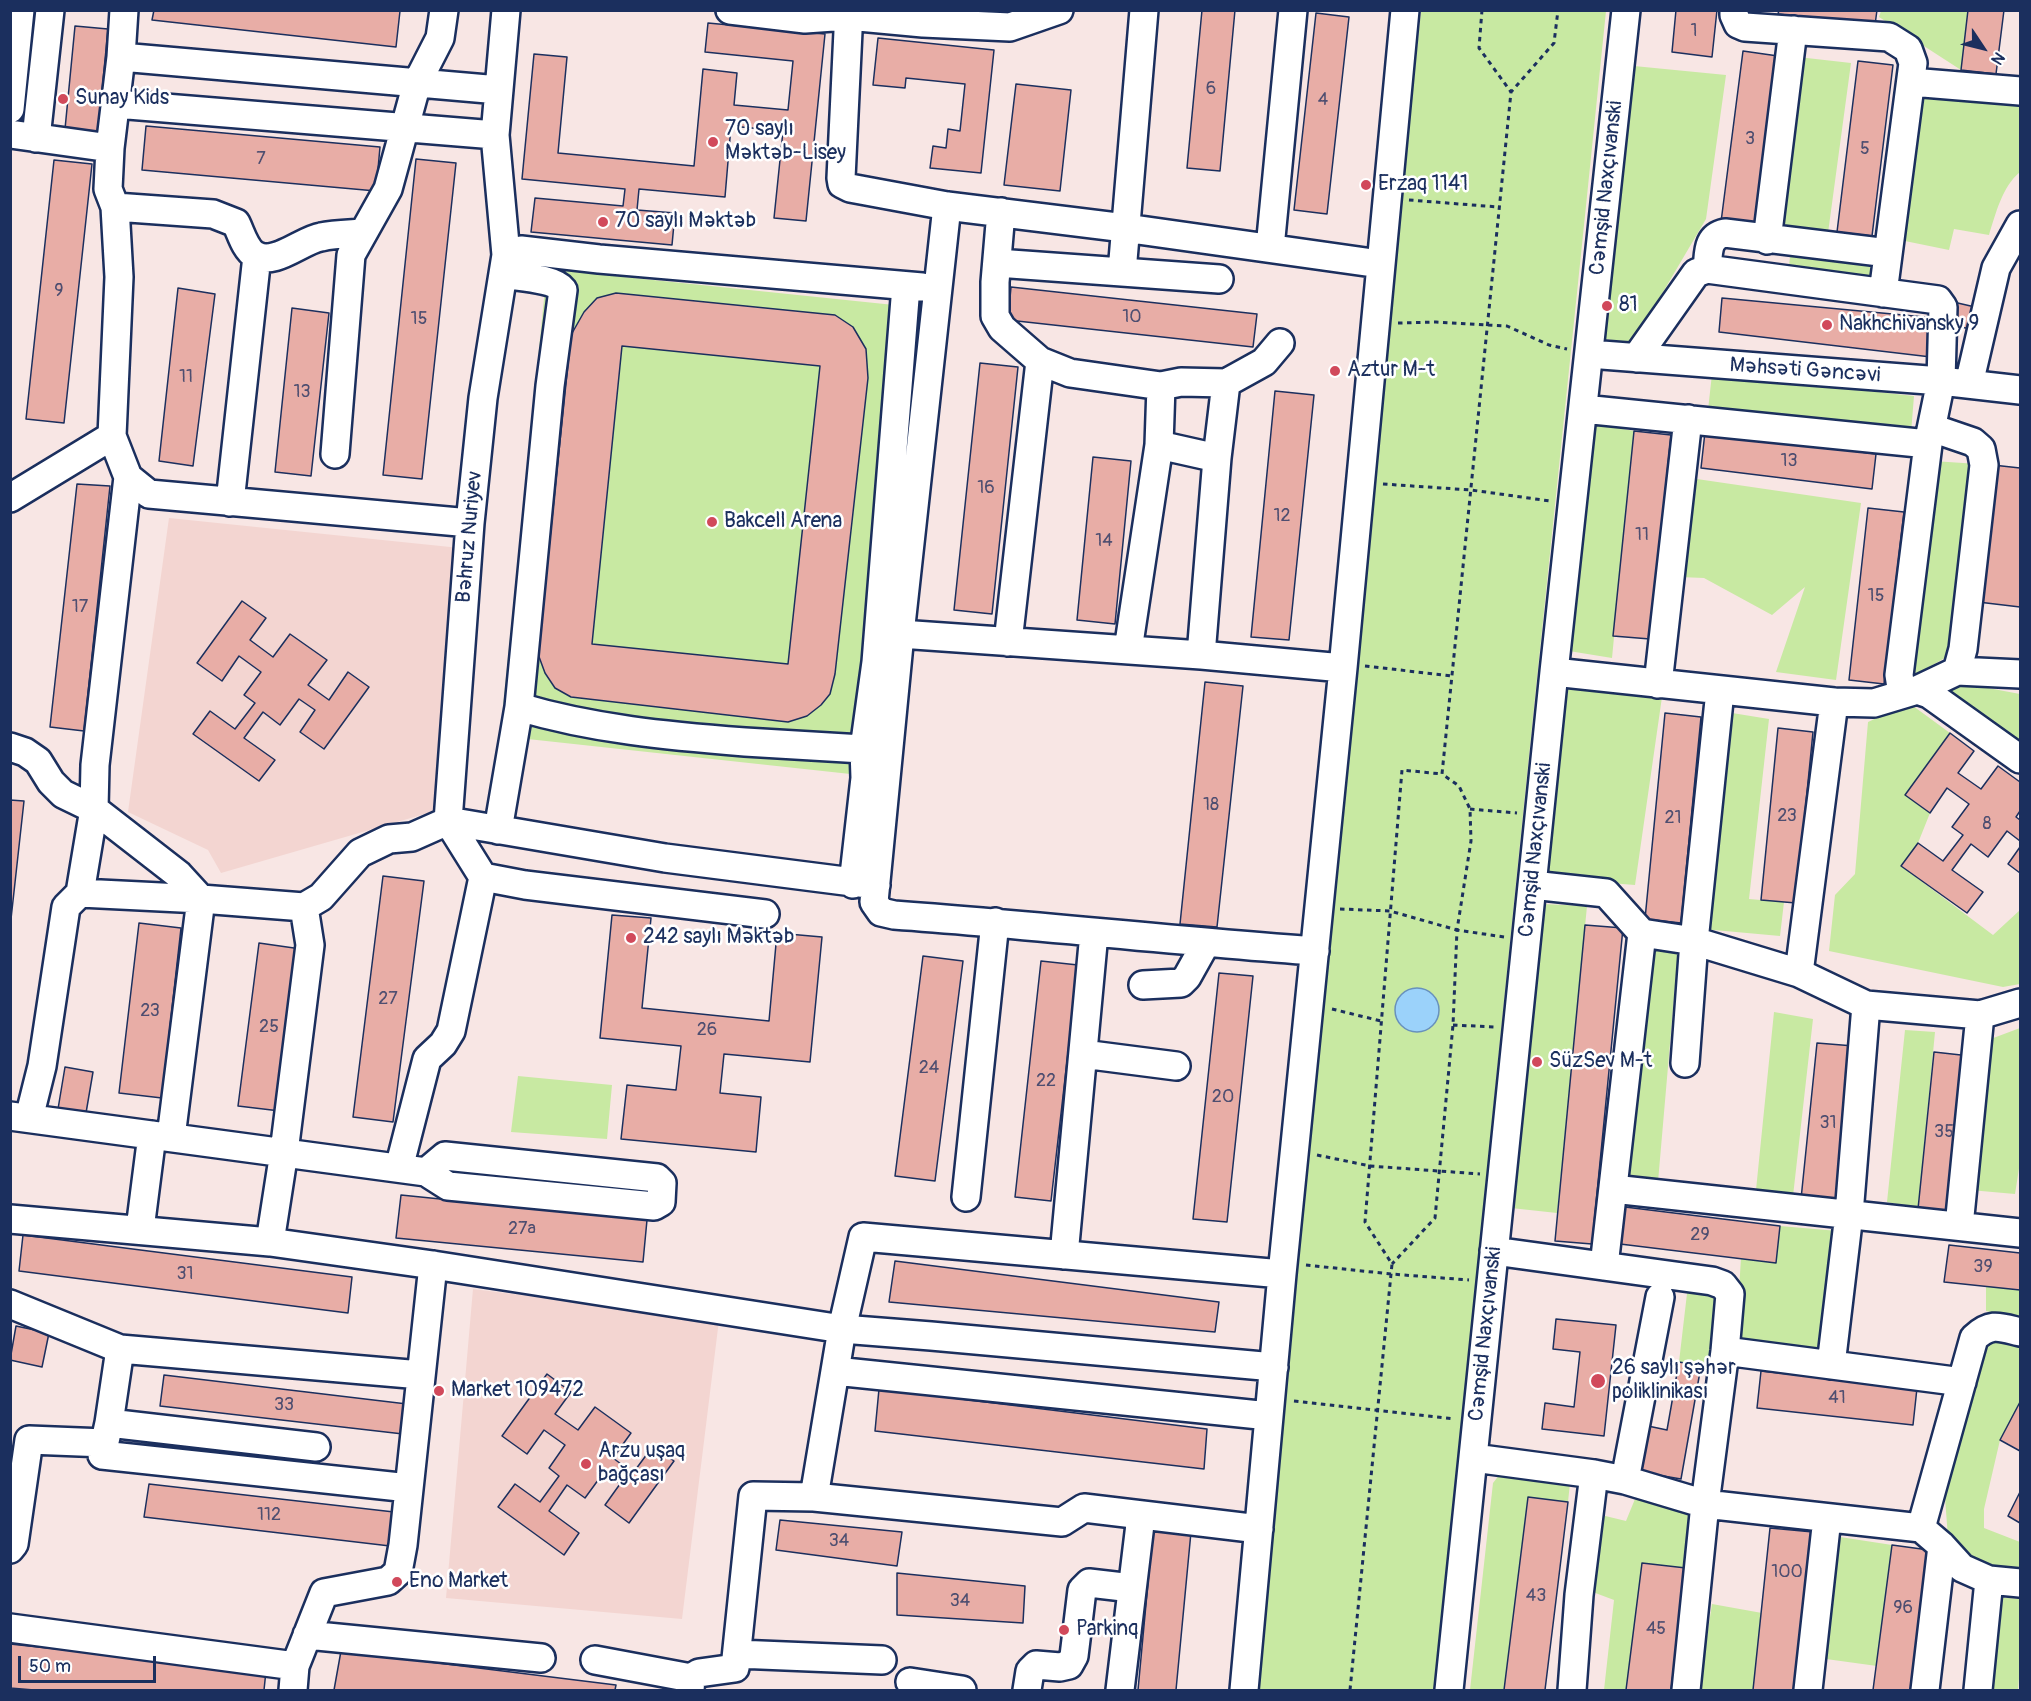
<!DOCTYPE html>
<html>
<head>
<meta charset="utf-8">
<style>
  body { margin:0 }
  #map { position:relative; width:2031px; height:1701px; overflow:hidden; background:#f8e6e4; font-family:Pangolin,sans-serif }
  canvas { display:block }
  .frame { position:absolute; inset:0; border:12px solid #1b2f5e; pointer-events:none }
  .north { position:absolute; left:1953px; top:18px; width:60px; height:60px; -webkit-text-stroke:4px #fff; paint-order:stroke; rotate:125deg; font-size:16px; font-weight:700; line-height:24px; text-align:center; color:#1b2f5e }
  .north::after { content:''; display:block; margin:auto; width:21px; height:27px; background:#1b2f5e; clip-path:polygon(50% 0,100% 100%,50% 72%,0 100%) }
  .scale { position:absolute; left:18px; top:1656px; width:138px; height:27px; box-sizing:border-box; border:3px solid #1b2f5e; border-top:0; padding-left:8px; font-size:18px; line-height:21px; white-space:nowrap; color:#1b2f5e; -webkit-text-stroke:4px #fff; paint-order:stroke }
</style>
</head>
<body>
<div id="map">
<canvas width="2031" height="1701"></canvas>
<div class="frame"></div>
<div class="north">N</div>
<div class="scale">50 m</div>
</div>
<script>
const ctx = document.querySelector('canvas').getContext('2d');
ctx.lineJoin = 'round';
function fillPath(path, color) { ctx.fillStyle = color; ctx.fill(path, 'evenodd'); }
function strokePath(path, color, width, dash) { ctx.strokeStyle = color; ctx.lineWidth = width; ctx.lineCap = dash ? 'butt' : 'round'; ctx.setLineDash(dash || []); ctx.stroke(path); }
function write(font, color, halo, rows, align = 'center') {
  ctx.font = font + ' Pangolin,sans-serif'; ctx.lineWidth = 5; ctx.setLineDash([]); ctx.textBaseline = 'middle'; ctx.strokeStyle = halo; ctx.fillStyle = color; for (const [text, x, y, turn = 0] of rows) {
    ctx.save(); ctx.translate(x, y); ctx.rotate((+turn || 0) * Math.PI / 180); ctx.textAlign = isNaN(turn) ? turn : align; if (halo) ctx.strokeText(text, 0, 0); ctx.fillText(text, 0, 0); ctx.restore();
  }
}
const built = new Path2D(`
  M169,518L460,548L435,811L221,873L208,850L128,812Z
  M473,1289L719,1320L682,1619L446,1598Z`);
const green = new Path2D(`
  M1421,11H1606C1549,570 1488,1130 1438,1690H1255L1375,452Z
  M1881,11H1968L1961,70L1879,17Z
  M1798,57L1851,63L1828,233L1776,223Z
  M1634,66L1726,75L1706,219L1633,343L1605,339Z
  M1920,93L2020,105V172C2002,187 1996,213 1989,235L1954,229L1949,250L1900,240Z
  M1791,249L1878,263L1875,284L1788,274Z
  M547,269L923,308L878,777L500,736Z
  M1712,374L1914,396L1911,433L1708,410Z
  M1592,423L1634,431L1612,658L1569,651Z
  M1933,461L1978,464L1955,652L1907,680Z
  M1690,478L1861,503L1836,680L1776,672L1805,587L1772,615L1704,578L1680,577Z
  M1956,682L2020,694V750L1941,689Z
  M1566,686L1662,697L1635,885L1546,878Z
  M1909,703L1950,733L1906,795L1930,813L1918,843L1901,866L1993,935L2020,910V984L2003,987L1829,951L1835,895L1855,874L1868,722Z
  M1726,712L1769,719L1749,899L1784,902L1780,936L1703,929Z
  M1542,904L1587,906L1557,1213L1511,1208Z
  M1652,948L1678,951L1658,1182L1623,1176Z
  M1774,1012L1813,1019L1793,1196L1756,1190Z
  M2020,1028V1162L2015,1194L1970,1190L1988,1040Z
  M1905,1030L1935,1032L1918,1209L1887,1202Z
  M518,1076L612,1085L607,1139L511,1132Z
  M1780,1226L1838,1231L1825,1351L1736,1338L1741,1258L1776,1262Z
  M1688,1285L1709,1290L1718,1298L1712,1366H1701L1679,1362Z
  M1986,1286L2020,1290V1320L1986,1311Z
  M1997,1335L2020,1342V1402L2000,1440L1984,1509V1528L2020,1542V1572L1977,1566L1948,1538L1944,1484L1980,1345Z
  M1500,1474L1570,1483L1568,1502L1528,1497L1504,1690H1470L1493,1483Z
  M1635,1499L1694,1513L1686,1568L1642,1563L1626,1690H1604L1614,1600L1582,1588L1593,1513L1626,1521Z
  M1840,1537L1892,1545L1877,1666L1826,1659Z
  M1997,1597L2020,1599V1667L2018,1690H1988Z
  M1712,1604L1762,1613L1753,1690H1699Z`);
const water = new Path2D(`
  M1395 1010a22 22 0 1 1 44 0a22 22 0 1 1-44 0Z`);
const building = new Path2D(`
  M154,10H396L400,11L396,47L152,20Z
  M1202,10H1235L1220,171L1187,168Z
  M1676,10H1717L1712,57L1672,52Z
  M1779,10H1877L1875,25L1778,14Z
  M1968,10H2004L1996,74L1961,70Z
  M1316,13L1349,17L1327,214L1294,210Z
  M708,23L825,34L806,221L774,218L783,131L731,126L725,197L639,189L637,210L675,213L672,245L531,232L535,198L623,206L625,189L522,179L534,54L567,57L558,153L694,166L703,69L737,73L734,105L788,110L793,61L705,52Z
  M75,26L108,29L98,132L65,129Z
  M878,38L994,50L981,173L930,168L933,146L946,148L948,129L960,131L965,84L906,78L905,88L873,85Z
  M1743,51L1778,56L1757,227L1721,222Z
  M1858,61L1893,65L1872,236L1837,232Z
  M1016,84L1071,90L1060,191L1004,185Z
  M146,126L380,147L376,191L142,170Z
  M416,159L456,163L422,479L383,475Z
  M54,160L92,164L64,423L26,419Z
  M1011,287L1257,314L1253,347L1008,320Z
  M178,288L215,294L193,466L159,461Z
  M616,293L835,315L853,327L866,349L868,378L835,674L830,694L821,705L807,716L788,722L571,697L555,688L545,673L538,654L571,335L584,312L597,298ZM622,346L820,366L788,664L592,644Z
  M1722,298L1935,318L1931,357L1719,332Z
  M1949,301L1975,307L1971,329L1950,325Z
  M292,308L329,313L311,476L275,472Z
  M980,363L1018,367L992,614L954,610Z
  M1275,391L1314,395L1289,640L1251,637Z
  M1634,431L1671,435L1650,639L1613,636Z
  M1705,432L1876,454L1872,489L1701,468Z
  M1093,457L1131,461L1115,624L1077,620Z
  M1993,465L2020,468V607L1978,602Z
  M77,484L110,486L84,731L50,727Z
  M1868,508L1904,512L1884,684L1849,680Z
  M242,601L266,618L250,640L273,657L290,634L327,660L308,685L329,700L348,672L369,687L324,749L300,732L315,710L299,699L280,725L263,712L244,738L275,760L259,781L193,734L210,711L235,729L255,703L244,695L261,672L239,656L222,681L197,663Z
  M1205,682L1243,686L1217,927L1180,924Z
  M1665,713L1701,717L1681,923L1645,919Z
  M1778,728L1813,732L1796,903L1761,900Z
  M1950,733L1974,751L1958,773L1981,789L1998,766L2020,782V811L2016,817L2020,820V841L2007,831L1988,857L1971,844L1952,870L1983,892L1967,913L1901,866L1918,843L1943,861L1963,835L1952,827L1969,804L1947,788L1930,813L1905,795Z
  M10,800L24,801L10,928Z
  M2020,847V873L2008,864Z
  M383,876L424,881L393,1122L353,1117Z
  M612,915L651,918L642,1008L769,1021L777,933L822,937L810,1062L724,1054L720,1093L761,1097L756,1152L621,1139L627,1085L676,1090L681,1046L600,1038Z
  M139,923L181,928L162,1098L119,1093Z
  M1585,925L1623,928L1592,1244L1555,1241Z
  M259,943L301,949L280,1111L238,1106Z
  M923,956L963,961L935,1181L895,1176Z
  M1041,961L1078,965L1051,1201L1015,1197Z
  M1219,973L1253,976L1227,1222L1193,1219Z
  M1817,1043L1854,1046L1838,1203L1801,1199Z
  M1934,1052L1970,1056L1954,1212L1918,1209Z
  M65,1067L93,1072L86,1113L58,1109Z
  M401,1195L647,1220L643,1262L396,1238Z
  M1625,1207L1780,1226L1776,1263L1620,1244Z
  M23,1235L352,1277L348,1313L19,1271Z
  M1949,1245L2020,1253V1290L1944,1282Z
  M895,1261L1219,1302L1215,1332L889,1302Z
  M1556,1319L1616,1325L1604,1436L1542,1429L1545,1403L1574,1407L1580,1352L1553,1349Z
  M16,1326L49,1333L42,1367L10,1360Z
  M1679,1362L1701,1366L1681,1479L1640,1472L1648,1426L1667,1430Z
  M1761,1371L1917,1388L1913,1425L1757,1408Z
  M547,1374L571,1392L555,1414L578,1430L595,1407L631,1433L613,1458L633,1473L653,1446L674,1461L629,1523L605,1505L620,1484L604,1472L585,1498L567,1485L549,1511L579,1533L564,1555L498,1507L515,1484L540,1502L559,1476L549,1468L565,1445L544,1430L527,1454L502,1436Z
  M164,1375L407,1404L403,1434L160,1406Z
  M879,1389L1207,1429L1204,1469L875,1431Z
  M2020,1402V1451L2000,1440Z
  M149,1484L394,1512L390,1546L144,1517Z
  M2020,1492V1523L2008,1516Z
  M1528,1497L1568,1502L1545,1690H1504Z
  M780,1520L902,1532L897,1566L776,1550Z
  M1770,1528L1813,1532L1796,1690H1753Z
  M1153,1529L1191,1532L1176,1690H1138Z
  M1892,1545L1929,1550L1911,1690H1873Z
  M1642,1563L1686,1568L1671,1690H1626Z
  M897,1573L1025,1586L1023,1623L897,1615Z
  M10,1644L266,1671L264,1690H34L10,1688Z
  M341,1651L616,1685L615,1690H334Z`);
const path = new Path2D(`
  M1482,10L1479,48L1511,92
  M1409,200L1498,207
  M1398,323L1436,322L1507,326L1549,345L1567,349
  M1383,484L1471,490L1550,501
  M1365,666L1452,676
  M1470,809L1517,813
  M1340,909L1390,911L1457,930L1453,1025L1435,1218L1392,1264
  M1504,937L1457,930L1471,841L1470,809L1459,786L1442,774L1511,92L1554,43L1558,10
  M1332,1009L1381,1021
  M1453,1025L1496,1027
  M1317,1155L1370,1166L1480,1174
  M1306,1265L1391,1274L1469,1280
  M1294,1401L1454,1419
  M1350,1690L1392,1264L1365,1222L1402,770L1442,774`);
const minor = new Path2D(`
  M124,10L121,57L110,148L108,189L115,207L213,214L236,223C241,233 245,249 255,255C274,267 302,240 321,237C334,234 349,234 363,233
  M730,10L805,19L848,16L923,23L1010,27L1059,10
  M849,10L841,178L842,184L850,188L947,206L1125,228L1380,264
  M1734,10V15L1738,24L1745,27L1889,37L1908,49L1913,63L1883,293
  M121,57L499,90
  M1911,82L2020,91
  M116,104L495,135
  M10,109L20,10
  M10,134L110,148
  M36,138L50,10
  M947,206L900,634L874,902L881,912L894,915C1035,925 1174,941 1315,951
  M115,207L119,277L112,436L128,477L149,494L470,523
  M1001,212L995,282V316L1002,328L1040,361L1070,373L1161,386L1181,382L1226,383L1217,458L1201,655
  M1767,240L1793,30
  M1270,248L1293,10
  M506,255L521,250L599,259L922,287
  M997,263L1219,279
  M1707,269C1709,254 1706,237 1725,233L1888,253
  M1122,272L1144,10
  M503,274C518,277 554,278 563,290L550,386L519,707C593,729 668,736 745,742C784,744 824,747 864,749L876,662L906,286
  M1589,354L1941,381L2020,390
  M1226,383L1264,362L1280,343
  M1969,384L1996,268L2020,225
  M1583,409L1928,444L1941,381L1943,307L1938,300L1707,269L1696,273L1636,358
  M1932,428L1973,442L1981,449L1984,465L1963,649L1957,671
  M1159,445L1217,458
  M335,454L351,255L388,189L417,83L440,38L444,10
  M10,498L112,436
  M230,502L257,256
  M900,634L1201,655L1343,668
  M1008,642L1040,361
  M1128,650L1159,445L1161,386
  M1554,672L1834,702L1874,703L1917,690L1957,671L2020,674
  M1658,684L1688,419
  M1917,690L1929,694L2020,759
  M1902,694L1899,675L1928,444
  M10,747L25,752L38,761L51,782L63,794L94,809L179,875L201,899L304,907L321,897L360,853L389,839L412,837L448,821L665,858L876,885
  M448,821L470,523L483,398L506,255L495,135L506,10
  M498,830L519,707
  M483,877L525,885L765,914
  M853,884L865,778L864,749
  M1532,885L1606,893L1642,933L1694,941L1799,973L1866,1005L1980,1015L2020,1003
  M80,893L94,809L95,765L128,477
  M1799,973L1834,702
  M1143,985L1181,983L1187,977L1206,943
  M1083,1054L1176,1066
  M1685,1063L1694,941L1720,691
  M10,1116L426,1172L448,1186L654,1206L661,1202L662,1183L657,1178L445,1156L426,1172
  M29,1118L42,1066L66,907L80,893L201,899L171,1137
  M399,1168L427,1059L443,1044L451,1031L483,877L448,821
  M1613,1189L2020,1233
  M966,1197L995,922
  M10,1219L270,1242L433,1265L842,1329L931,1336L1274,1367
  M1959,1226L1980,1015
  M140,1229L152,1135
  M270,1242L284,1152L310,945L304,907
  M1494,1251L1712,1281L1723,1285L1730,1294L1725,1351L1705,1504L1686,1690
  M1064,1255L1094,933
  M1604,1266L1642,933
  M10,1304L120,1349
  M1725,1351L1962,1382
  M1831,1365L1849,1214L1866,1005
  M835,1371L1269,1416
  M109,1423L120,1349L421,1375
  M316,1447L109,1423L102,1455L409,1488
  M1474,1458L1594,1474L1625,1480L1705,1504L1921,1528L1942,1546L1962,1568L1989,1580L2020,1583
  M1625,1480L1660,1297
  M814,1497L1062,1522L1084,1508L1259,1529
  M1921,1528L1974,1338C1991,1322 2000,1327 2020,1332
  M10,1549L14,1544L29,1440L105,1443
  M10,1628L295,1666
  M307,1635L541,1658
  M737,1654L882,1660
  M595,1660L691,1678
  M910,1682L962,1690
  M293,1690L295,1666L324,1593L388,1581L398,1572L403,1545L433,1265
  M690,1690L691,1678L699,1673L735,1668L753,1496L814,1497L842,1329L863,1237L1282,1274
  M1027,1690L1030,1671L1036,1665L1060,1667L1069,1665L1074,1656L1082,1590L1089,1583L1132,1588
  M1120,1690L1141,1516
  M1244,1690L1282,1274L1343,668L1405,10
  M1449,1690L1554,672L1626,10
  M1572,1690L1579,1595L1594,1474
  M1808,1690L1827,1518
  M1925,1690L1942,1546
  M1978,1690L1989,1580`);
const markers = [
  [63,99,6,"#d1495b"],
  [713,142,6,"#d1495b"],
  [1366,185,6,"#d1495b"],
  [603,222,6,"#d1495b"],
  [1607,306,6,"#d1495b"],
  [1827,325,6,"#d1495b"],
  [1335,371,6,"#d1495b"],
  [712,522,6,"#d1495b"],
  [631,938,6,"#d1495b"],
  [1537,1062,6,"#d1495b"],
  [1598,1381,8,"#d1495b"],
  [439,1391,6,"#d1495b"],
  [586,1464,6,"#d1495b"],
  [397,1582,6,"#d1495b"],
  [1064,1630,6,"#d1495b"]
];
const numberNames = [
  ["1",1694,31],
  ["6",1211,89],
  ["4",1323,100],
  ["3",1750,139],
  ["5",1865,149],
  ["7",261,159],
  ["9",59,291],
  ["10",1132,317],
  ["15",419,319],
  ["11",186,377],
  ["13",302,392],
  ["13",1789,461],
  ["16",986,488],
  ["12",1282,516],
  ["11",1642,535],
  ["14",1104,541],
  ["15",1876,596],
  ["17",80,607],
  ["18",1211,805],
  ["23",1787,816],
  ["21",1673,818],
  ["8",1987,824],
  ["27",388,999],
  ["23",150,1011],
  ["25",269,1027],
  ["26",707,1030],
  ["24",929,1068],
  ["22",1046,1081],
  ["20",1223,1097],
  ["31",1828,1123],
  ["35",1944,1132],
  ["27a",522,1229],
  ["29",1700,1235],
  ["39",1983,1267],
  ["31",185,1274],
  ["41",1837,1398],
  ["33",284,1405],
  ["112",269,1515],
  ["34",839,1541],
  ["100",1787,1572],
  ["43",1536,1596],
  ["34",960,1601],
  ["96",1903,1608],
  ["45",1656,1629]
];
const poiNames = [
  ["Sunay Kids",75,99],
  ["70 saylı",725,130],
  ["Məktəb-Lisey",725,154],
  ["Erzaq 1141",1378,185],
  ["70 saylı Məktəb",615,222],
  ["81",1619,306],
  ["Nakhchivansky 9",1839,325],
  ["Aztur M-t",1347,371],
  ["Bakcell Arena",724,522],
  ["242 saylı Məktəb",643,938],
  ["SüzSev M-t",1549,1062],
  ["26 saylı şəhər",1612,1369],
  ["poliklinikası",1612,1393],
  ["Market 109472",451,1391],
  ["Arzu uşaq",598,1452],
  ["bağçası",598,1476],
  ["Eno Market",409,1582],
  ["Parkinq",1076,1630]
];
const streetNames = [
  ["Cəmşid Naxçıvanski",1607,188,-84],
  ["Məhsəti Gəncəvi",1805,371,4],
  ["Bəhruz Nuriyev",470,537,-85],
  ["Cəmşid Naxçıvanski",1536,850,-84],
  ["Cəmşid Naxçıvanski",1486,1334,-84]
];
fillPath(built, '#f3d5d1');
fillPath(green, '#c8e9a2');
fillPath(water, '#9bd2fa');
strokePath(water, '#6891bc', 1.5);
fillPath(building, '#e8ada6');
strokePath(building, '#1b2f5e', 1.5);
strokePath(minor, '#1b2f5e', 32);
strokePath(path, '#1b2f5e', 3, [4.5, 4.5]);
strokePath(minor, '#fff', 27);
for (const [x, y, r, color] of markers) { const dot = new Path2D(); dot.arc(x, y, r, 0, 2 * Math.PI); ctx.fillStyle = color; ctx.fill(dot); strokePath(dot, '#fff', 2); }
write('18px', '#4e4e70', null, numberNames);
write('21px', '#1b2f5e', '#fff', poiNames, 'left');
write('21px', '#1b2f5e', '#fff', streetNames);
</script>
</body>
</html>
